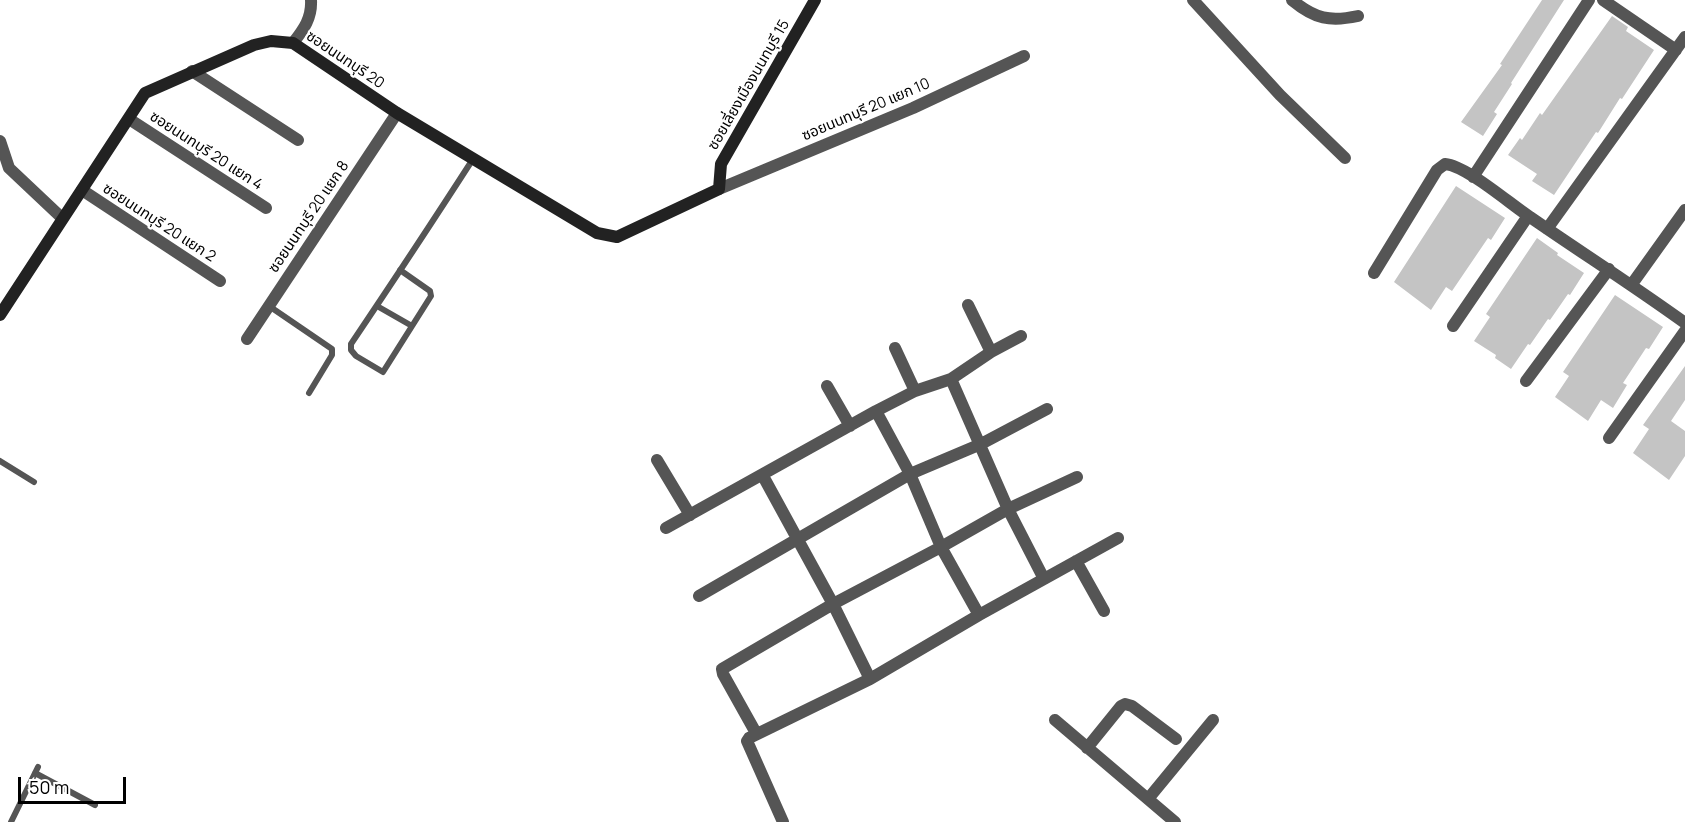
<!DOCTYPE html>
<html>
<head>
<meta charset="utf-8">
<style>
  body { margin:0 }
  #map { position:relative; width:1685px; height:822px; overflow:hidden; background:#fff; font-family:Manrope,sans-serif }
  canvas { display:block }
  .scale { position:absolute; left:18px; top:777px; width:108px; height:27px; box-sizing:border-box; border:3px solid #000; border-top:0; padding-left:8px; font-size:18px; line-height:21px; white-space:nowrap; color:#000; -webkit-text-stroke:4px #fff; paint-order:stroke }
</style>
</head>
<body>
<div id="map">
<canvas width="1685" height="822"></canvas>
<div class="scale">50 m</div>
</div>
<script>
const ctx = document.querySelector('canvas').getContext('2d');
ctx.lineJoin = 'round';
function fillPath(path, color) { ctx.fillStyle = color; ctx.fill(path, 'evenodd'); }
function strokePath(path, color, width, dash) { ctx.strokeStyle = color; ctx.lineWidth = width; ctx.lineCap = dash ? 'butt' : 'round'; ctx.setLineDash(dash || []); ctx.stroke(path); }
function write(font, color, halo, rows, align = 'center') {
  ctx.font = font + ' Manrope,"Noto Sans Thai",sans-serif'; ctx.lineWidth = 4.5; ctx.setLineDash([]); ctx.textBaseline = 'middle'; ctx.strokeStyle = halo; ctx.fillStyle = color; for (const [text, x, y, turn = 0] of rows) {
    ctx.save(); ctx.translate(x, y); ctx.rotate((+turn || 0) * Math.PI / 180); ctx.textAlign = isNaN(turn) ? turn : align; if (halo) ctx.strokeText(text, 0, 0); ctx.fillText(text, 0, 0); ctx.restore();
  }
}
const building = new Path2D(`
  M1542,0H1564L1511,83L1512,84L1494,112L1497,114L1483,136L1461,122L1502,65L1500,64Z
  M1612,16L1628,27L1626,31L1654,50L1622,99L1620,98L1598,133L1596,132L1554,195L1532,181L1537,174L1508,155L1520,138L1522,140L1540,113L1542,115Z
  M1456,186L1505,218L1491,240L1488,238L1452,291L1446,287L1431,310L1394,282Z
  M1537,238L1558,253L1557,255L1584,273L1570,295L1568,294L1550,320L1548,319L1530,345L1528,344L1511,369L1495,358L1496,355L1474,341L1490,317L1486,314Z
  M1615,295L1663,327L1649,349L1646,348L1623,383L1627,385L1613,408L1601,400L1588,421L1555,397L1569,376L1563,372Z
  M1685,366V400L1671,421L1685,431V456L1669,480L1633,453L1649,429L1643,425Z`);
const lane = new Path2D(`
  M400,270L430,291L431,296L383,372L356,356L351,350V344C392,283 433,221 473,159
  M269,306L332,349V355L309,393
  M377,306L412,326
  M0,461L34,482
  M35,773L95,805
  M11,822L38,767`);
const street = new Path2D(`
  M1193,0L1280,95L1345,158
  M1292,0C1315,19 1330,22 1358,16
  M1603,0L1676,50
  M293,43C304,29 312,18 311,0
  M192,71L298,140
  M129,119L266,208
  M0,141L9,168L62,218
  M1473,177L1589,0
  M719,189L913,108L1024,56
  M82,190L220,281
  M1547,229L1685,37
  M1374,273L1437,170L1445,164C1467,166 1510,204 1530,217C1582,253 1634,286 1685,323
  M1632,284L1685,210
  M968,305L991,352
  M1453,326L1528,216
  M247,339L397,113
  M895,348L915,391
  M951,379L1008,509L1044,579
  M1526,381L1609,269
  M827,386L850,426
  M876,411L910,474L941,547L979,615
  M1609,438L1685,331
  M657,460L690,515
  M763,476L833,604L870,679
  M666,528L876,411L915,391L951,379L991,352L1021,336
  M1076,561L1104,611
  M699,596L910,474L981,444L1047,409
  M1055,720L1175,822
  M756,733L723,674L722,669L833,604L941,547L1008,509L1077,477
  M1087,748L1121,706L1125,704L1132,706L1176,739
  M1148,799L1213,720
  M783,822L747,741L749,738L870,679L979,615L1118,538`);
const secondary = new Path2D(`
  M0,315L145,93L254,45L271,41L293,43L397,113L597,233L617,237L719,189L721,164L815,0`);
const streetNames = [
  ["ซอยนนทบุรี 20",345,60,34],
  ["ซอยเลี่ยงเมืองนนทบุรี 15",749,85,-60],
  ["ซอยนนทบุรี 20 แยก 10",866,110,-23],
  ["ซอยนนทบุรี 20 แยก 4",206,151,33],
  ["ซอยนนทบุรี 20 แยก 8",309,217,-56],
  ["ซอยนนทบุรี 20 แยก 2",159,223,33]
];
fillPath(building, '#c4c4c4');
strokePath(lane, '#555', 6);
strokePath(street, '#555', 12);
strokePath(secondary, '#222', 12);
write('15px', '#000', '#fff', streetNames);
</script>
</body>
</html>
